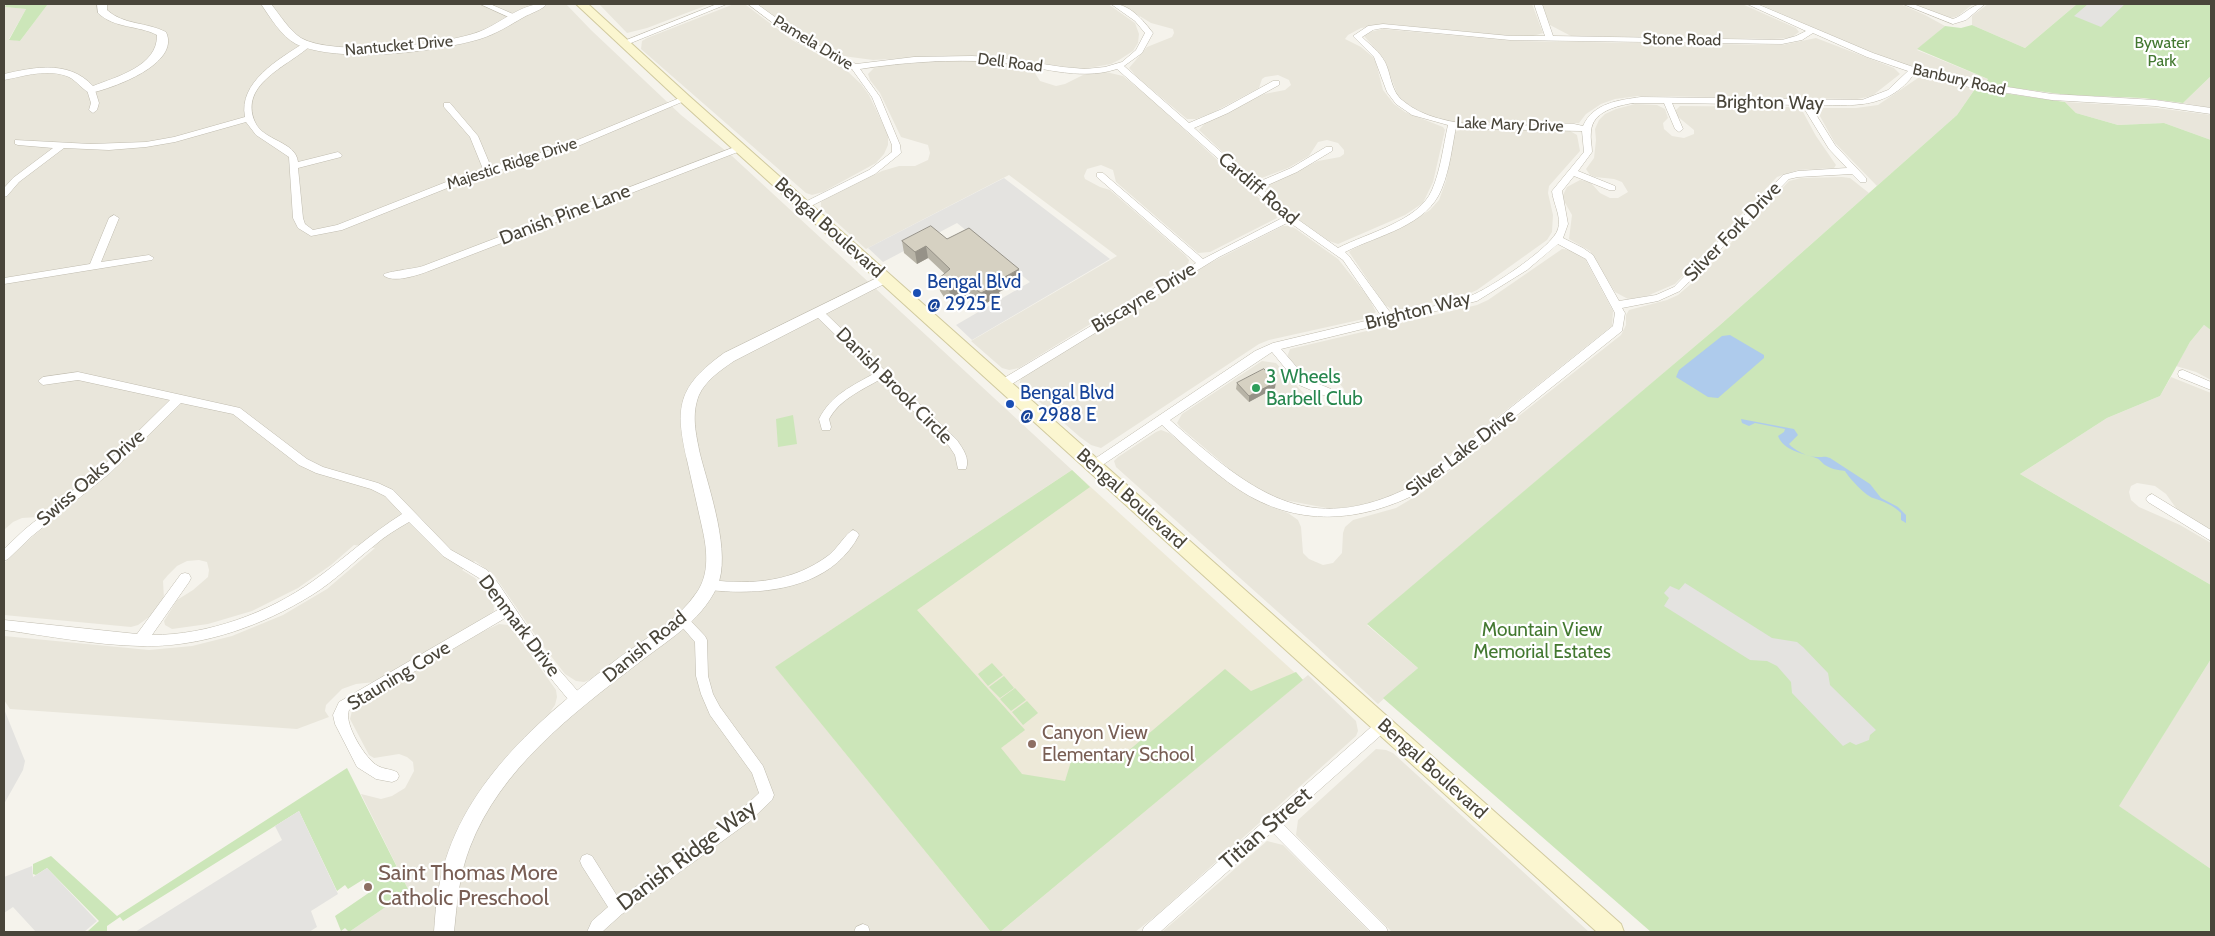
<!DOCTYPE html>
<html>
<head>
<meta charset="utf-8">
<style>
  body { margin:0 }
  #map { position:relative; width:2215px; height:936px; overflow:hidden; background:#f5f3ec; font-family:Cabin,sans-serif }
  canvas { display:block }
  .frame { position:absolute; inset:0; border:5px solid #49453a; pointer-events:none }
</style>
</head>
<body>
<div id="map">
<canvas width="2215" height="936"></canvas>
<div class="frame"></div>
</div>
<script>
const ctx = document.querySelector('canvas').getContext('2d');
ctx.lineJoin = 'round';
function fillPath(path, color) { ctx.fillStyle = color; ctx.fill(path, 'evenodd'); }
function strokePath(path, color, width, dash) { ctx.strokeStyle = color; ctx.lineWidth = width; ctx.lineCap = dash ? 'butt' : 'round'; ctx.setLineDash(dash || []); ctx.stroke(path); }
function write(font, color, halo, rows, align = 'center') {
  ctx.font = font + ' Cabin,sans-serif'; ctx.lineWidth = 4.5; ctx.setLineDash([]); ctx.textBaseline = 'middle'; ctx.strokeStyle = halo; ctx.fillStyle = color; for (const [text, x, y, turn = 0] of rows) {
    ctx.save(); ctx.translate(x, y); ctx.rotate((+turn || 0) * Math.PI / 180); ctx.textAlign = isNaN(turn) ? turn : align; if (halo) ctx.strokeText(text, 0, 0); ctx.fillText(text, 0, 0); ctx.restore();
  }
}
const residential = new Path2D(`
  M4,4H7L6,7L26,9L9,39L20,41L48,4H566L591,30L681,115L732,156L1072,470L776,667L991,932H349L409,891L361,794L381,799L392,796L405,788L414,771L413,762L407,757L399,754L374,758L369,755L350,719L352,711L361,703L482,632L499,624L508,625L513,630L556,690L557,697L555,705L550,712L592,679L584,682L576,681L565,674L540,642L494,575L475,561L462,570L475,578L493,597L494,611L486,617L375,682L356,684L342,689L326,705L325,711L329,717L297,729L10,709L4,700V636L149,650L192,646L232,636L283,615L327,589L375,548L354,545L331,565L298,588L252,611L208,624L172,629L165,625L164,621L177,600L193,590L208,577L209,570L207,562L199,560L187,561L177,566L168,575L163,581L164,599L152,615L138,625L131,627L4,615V563L33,536L97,484L47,513L38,517L22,518L13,522L4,530Z
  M599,4H710L647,28L627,33Z
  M734,4L746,5L792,40L845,69L861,84L869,95L888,135V145L884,154L876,163L823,192L812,195L806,193L641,49L642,41L647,38Z
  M758,4H1108L1135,23L1139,34L1138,43L1133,51L1119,60L1111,64L1083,69L989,56H944L873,60L843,56L820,47L800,36Z
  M1120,4H1532L1543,33L1533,36L1498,35L1389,24L1361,28L1348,35L1345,39L1361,47L1373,57L1376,63L1383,90L1394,104L1405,112L1443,127L1445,130L1433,182L1423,203L1405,215L1338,244L1329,241L1295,217L1268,193L1266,189L1271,183L1318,161L1340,157L1344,154V150L1338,143L1327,140L1318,142L1309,156L1288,168L1259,179L1246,174L1199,130L1205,123L1264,94L1285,90L1291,85L1289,80L1278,75L1265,77L1262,79L1259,88L1212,113L1196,119H1187L1138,78L1129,68L1147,47L1172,37L1174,33L1173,29L1151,23Z
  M1542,4H1742L1796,28L1799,32L1791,38L1772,39L1571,36L1550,25Z
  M1759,4H1900L1925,15L1945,26L1917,50L1988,79L1983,84L1903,64L1863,49Z
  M1912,4H1973L1958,16L1951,18Z
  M1988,4H2077L2025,48L1972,25V16Z
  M1382,29L1515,41L1782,45L1816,38L1894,68L1900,74L1872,96L1857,99L1638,96L1615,99L1601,104L1586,114L1579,123H1461L1442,120L1425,114L1407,104L1398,96L1384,59L1364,36L1366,33Z
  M938,61H984L1025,66L1033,70L1040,81L1056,86L1065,84L1083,75L1094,73L1106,72L1123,76L1150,98L1275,213L1277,218L1210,252L1198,253L1116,182L1113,170L1101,165L1087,169L1084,176L1085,179L1100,187L1110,190L1185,255L1189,260L1188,264L1019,368L1009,370L1002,368L971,341L1117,256L1009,175L866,249L821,208V202L826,199L882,171L899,166H915L928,160L930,153L928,145L901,137L880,93L870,80L868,74L874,68L882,66Z
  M1921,76L1975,89L1957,115L1877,186L1835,143L1817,111L1820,108H1856L1878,105Z
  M2211,76V108L2183,103Z
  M2065,102L2149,107L2211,115V140L2164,123L2118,125L2076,113Z
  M1635,104L1657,105L1665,109L1668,118L1663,123L1664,129L1672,136L1684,138L1694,134V130L1677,116L1675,111L1680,106L1788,107L1798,109L1803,112L1816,136L1836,165L1834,168L1798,170L1777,177L1675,284L1647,296L1628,299L1615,292L1590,251L1569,239L1572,215L1564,201L1563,195L1567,187L1580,180L1590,182L1600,193L1610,198H1618L1628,192L1622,182L1614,179L1595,177L1590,175L1586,169L1594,158L1596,140L1595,129L1599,120L1605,114L1616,109Z
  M1465,128L1570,131L1577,135L1580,151L1549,186L1548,193L1553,215L1552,232L1547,240L1477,290L1468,294L1400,310L1391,309L1384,304L1349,252L1351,250L1408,224L1430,210L1439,200L1446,181L1455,132Z
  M1842,177L1850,178L1869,193L1720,325L1367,625L1418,668L1378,704L1316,646L1116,467L1114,461L1118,457L1156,432L1161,430L1169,433L1242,492L1269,506L1288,513L1298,520L1301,527L1303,553L1309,559L1323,565L1333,563L1342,553L1343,533L1345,527L1353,520L1396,508L1423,492L1621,335L1626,325V315L1629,310L1667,300L1678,295L1698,278L1789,181L1801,178Z
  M1283,226H1290L1296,229L1338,259L1369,298L1376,312L1368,318L1269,340L1259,344L1101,448L1091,445L1080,437L1020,385V381L1022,376L1208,264Z
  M1562,249L1572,250L1585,259L1613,311L1612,326L1407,489L1388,498L1368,504L1332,509L1284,500L1259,490L1239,477L1181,428L1177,423L1182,414L1262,361L1276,363L1308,398L1320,405L1328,406L1338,403L1345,395L1344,389L1338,382L1330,379L1305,375L1291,365L1287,357L1290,349L1477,305L1488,300Z
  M2204,325L2211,329V380L2196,372L2176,366L2190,342Z
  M2171,377L2211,393V531L2185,515L2176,508L2166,494L2155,486L2137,483L2131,486L2129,492L2131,500L2139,507L2180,525L2211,543V585L2020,474L2107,418L2160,396Z
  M2211,659V869L2118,806Z
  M1308,675L1356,721L1358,731L1356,736L1157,915L1135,932H1000Z
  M1376,749L1386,750L1393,753L1589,932H1392L1296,835L1298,820Z
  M1267,841L1283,845L1370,932H1162Z`);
const education = new Path2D(`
  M1072,470L1303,680L1000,932H991L775,667Z`);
const green = new Path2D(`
  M7,4H48L20,41L9,40L26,9L5,7Z
  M2077,4H2211V76L2183,103L2143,98L2068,95L1984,84L1988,79L1917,49L1945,26L1961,28L1972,25L2025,48Z
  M1975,89L2065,102L2076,113L2118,125L2164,123L2211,140V330L2204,325L2190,342L2160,396L2107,418L2020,474L2211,585V659L2119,806L2211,869V932H1651L1383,698L1418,668L1367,624L1720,325L1957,115Z
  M793,415L797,444L778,447L776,419Z
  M1072,470L1090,487L917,610L1025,730L1001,748L1022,774L1065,781L1073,755L1082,763L1099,750L1127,752L1225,669L1251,691L1296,672L1303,680L1000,932H991L775,667Z
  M992,663L1003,675L988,686L978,674Z
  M1004,676L1014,688L1000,698L989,687Z
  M1015,688L1026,700L1011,711L1000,699Z
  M1027,701L1038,713L1023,725L1012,712Z
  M347,768L409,891L349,932L345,928L341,931L335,916L370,892L364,879L348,889L345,885L337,891L299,811L123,921L120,917L107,926V931H88L99,921L47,868L36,875L33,874V864L51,856L117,916Z`);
const parking = new Path2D(`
  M2088,4H2125L2101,27L2074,16Z
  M1004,178L1110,259L972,340L956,325L1030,282L957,223L883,262L868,248Z
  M1685,583L1772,638L1797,642L1803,647L1828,673L1830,685L1876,730L1870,735L1869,740L1856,745L1850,742L1843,746L1792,693L1791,682L1777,666L1767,661L1750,660L1664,606L1669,598L1664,593L1670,586L1679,590Z
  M4,709L25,761L23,770L4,804Z
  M299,811L338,894L311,911L317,927L309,932H135L282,840L275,826Z
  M32,866L33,877L47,868L97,921L84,932H36L13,907L4,913V877Z`);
const water = new Path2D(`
  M1730,335L1764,355V358L1718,398L1708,397L1676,377L1679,370L1722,336Z
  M1741,419L1794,429L1798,435L1789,444C1795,451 1810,458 1819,457C1824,457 1825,456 1830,458L1870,484L1881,498L1898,507L1906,515V523L1901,520V513C1893,505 1883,501 1873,498C1866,496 1849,478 1845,471C1838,470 1831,469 1825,465C1822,463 1820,459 1816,458C1802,453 1784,451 1778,436L1784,432L1785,429L1755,423L1749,426L1742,423Z`);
const minor = new Path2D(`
  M480,4H490L520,17L513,19Z
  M717,4H727L626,45L619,43Z
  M748,4H757L804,38L856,64L914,57L972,56L1003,58L1063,67L1085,69L1105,67L1122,62L1136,50L1145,33L1135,21L1111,4C1129,3 1143,20 1153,33L1142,53L1124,66L1189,123L1222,109L1273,81H1279V85L1228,113L1194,128L1256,183L1291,168L1326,147H1332V151L1297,172L1261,188L1293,216L1338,248C1367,233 1419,221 1432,190C1441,169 1443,147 1448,125L1412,115L1396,104L1387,92L1374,57L1353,36L1368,26L1383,24L1510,36H1545L1534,4H1542L1553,36L1782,40L1796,36L1806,31L1747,4H1757L1873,53L1916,68L1969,81L2052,94L2155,100L2211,108V114L2155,106L2052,100L1969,87L1915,73C1887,111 1852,105 1810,105L1835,145L1866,178V182H1860L1852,174L1798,177L1789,179L1680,291L1658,301L1622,308L1625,313L1622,331L1422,491C1361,523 1297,528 1238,489C1210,470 1186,447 1162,425L1098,468H1090L1088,465L1090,462L1255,351L1273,343L1382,317L1343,260L1289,222L1219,257L1007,387H999L998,384L999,381L1196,263L1097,177V173H1103L1203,259L1284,217L1117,69C1077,82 1037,65 997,62C951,59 906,62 860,69L880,97L900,145L901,153L875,174L807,208H801V204L869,170L892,152V145L872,97L852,69L798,42ZM1383,28L1510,40L1782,44L1802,40L1813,33L1867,57L1908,71L1888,90L1862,100L1641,97C1619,100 1593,103 1583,126L1574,124C1524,124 1442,135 1402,100C1391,91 1391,74 1385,62C1379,51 1370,45 1362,37L1373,30ZM1633,103H1664L1675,129L1679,132L1683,129L1672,103L1802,105L1829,149L1847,168L1798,171L1783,175L1674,287L1656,295L1619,301L1593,255L1583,248L1563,238L1568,224L1562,191L1574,176L1609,190H1615V186L1578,171L1592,152C1592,145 1590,139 1591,132C1592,111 1617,106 1633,103ZM1456,127L1482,129L1582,131L1584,152L1552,191C1553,203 1562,217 1558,229C1553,247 1489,289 1470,296C1449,305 1415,309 1392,315L1349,256L1345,252C1378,235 1428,226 1442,188C1450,168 1452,147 1456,127ZM1558,244L1586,259L1615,313L1613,326L1414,485C1306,541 1249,489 1170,420L1272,352L1299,385L1323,395H1331L1332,392L1331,389L1307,379L1281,349L1477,301L1527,270Z
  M1903,4H1913L1953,19C1965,15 1972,3 1985,4L1966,20L1953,24Z
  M304,43L311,45C291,65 238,83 255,122C263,141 296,141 298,162L338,152L342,155L341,157L298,168L303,218L305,224L313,230L337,225L469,173L483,169L470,137L444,107V103H450L478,136L491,167L558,148L682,97L685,96L689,99L564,152L475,177L342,230L311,236L298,228L293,218L289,157L256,135L246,122L175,142L146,147L109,150L64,148L19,182L7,196L4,197V188L13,178L53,148L18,145L15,144V140L91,144L146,142L174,137L245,117C238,82 279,59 304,43Z
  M91,87L95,90L99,103L97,110L93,113L89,110L91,103L87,90Z
  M740,145L743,146V150L429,271C418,275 393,284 383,275C387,271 415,269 423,266Z
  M114,215L119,218L101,262L149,255L154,258L152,260L4,284V278L90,264L109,218Z
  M818,308L822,310L957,440C963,449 970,458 966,469H958L955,455L949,446L881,379C862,390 840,399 829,419L831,427L830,430H822L819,419C831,395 852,386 875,373L814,314L813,312L814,310Z
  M2183,370L2211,382V390L2179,377L2178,374L2179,371Z
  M78,372L240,408L307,459L323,467L378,483L393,490L451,550L487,570L498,583L547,656L582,696L584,700L582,704L577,706L572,704L539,664L507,617L349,710C343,723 366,760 378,766C383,769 391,769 397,772L399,776L397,780L392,782L376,779L357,767L335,724L333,715L339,702L501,608L479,578L443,556L409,522C397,529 385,536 375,545C354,561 335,581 312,595C262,626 200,648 140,646C95,645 48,636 4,630V620L137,634L181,574L185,573L189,574L191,578L189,582L152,635C208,635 268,613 313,581C344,559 370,534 402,514L385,496L371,489L316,473L299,465L233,414L181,403L110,473L32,536L8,559L4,561V549L24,530L102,467L170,400L78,380L43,385L38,381L43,377Z
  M2152,494L2211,530V541L2148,502L2146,499L2148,496Z
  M853,530L857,532L859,535C831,589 763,596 710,590L706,589L704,585L706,581L710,580C753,585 793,582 829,555C837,549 846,533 853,530Z
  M682,615L686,616L705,636L707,640L708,676L713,694L720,707L763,766L774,795L772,800L750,821L622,914L602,932H587L592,921L608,907L582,866L580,861L582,856L587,854L592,856L619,899L740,811L759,793L752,773L710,715L701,694L696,676L695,642L676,620L678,616Z
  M1383,719L1388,721L1390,725L1388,729L1282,823L1386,927L1388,932H1371L1272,832L1160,932H1142L1144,927L1378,721Z
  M863,924L868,926L870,932H854L856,927Z`);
const tertiary = new Path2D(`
  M97,4H107V10C123,25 147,22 166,32C181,64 113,88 91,93C83,91 77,81 69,77C49,68 24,76 4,80V74C35,67 69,60 93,86C116,77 158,66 157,35C138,25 115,29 98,13Z
  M261,4H271C280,15 289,30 301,38C334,57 447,45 481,31C503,22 523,2 547,4C542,10 531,13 524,17C510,25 496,34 480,39C436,52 338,64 296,44C281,36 270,17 261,4Z
  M885,274L892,278L890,281L734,361C721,370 706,380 699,395C691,415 696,434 700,454C709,489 732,554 717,587C700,623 666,641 636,665C572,714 500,769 470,847C459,875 457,903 454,932H434C435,917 436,902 439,887C457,787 540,718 616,660C644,639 677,622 697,592C710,573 707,549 702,527C697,505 692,482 687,460C675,407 677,387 724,353Z`);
const secondary = new Path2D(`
  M576,4H588L689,96L1621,924L1624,932H1597L681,102Z`);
const wall = new Path2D(`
  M947,239L1020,281L999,292L1000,295L983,305L968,295L951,301L944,297L940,291L938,279L945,274L928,258L917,264L904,253L902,241Z
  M1237,383L1275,388L1249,402L1236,389Z`);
const shadedWall = new Path2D(`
  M926,246L928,258L917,264L915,252Z
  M1019,269L1020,281L999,292L1000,295L983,305L981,293L996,282Z
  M966,283L968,295L951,301L949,289Z
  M1276,382L1275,388L1249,402V396Z`);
const building = new Path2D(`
  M931,226L947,239L969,228L1019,269L996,282L999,284L981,293L966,283L949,289L942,286L938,279L950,269L926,246L915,252L902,241Z
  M1264,369L1276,382L1249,396L1237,383Z`);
const markers = [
  [917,293,5,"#1a4fb4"],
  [1256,388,5,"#2e9e5b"],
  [1010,404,5,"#1a4fb4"],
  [1032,744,5,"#8d6e63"],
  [368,887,5,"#8d6e63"]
];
const farStreetnames = [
  ["Stone Road",1682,40,1],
  ["Pamela Drive",813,43,31],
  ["Nantucket Drive",399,46,-5],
  ["Dell Road",1010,63,7],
  ["Banbury Road",1959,80,13],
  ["Lake Mary Drive",1510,125,2],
  ["Majestic Ridge Drive",512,164,-18]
];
const farParknames = [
  ["Bywater",2162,43],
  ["Park",2162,61]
];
const streetNames = [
  ["Brighton Way",1770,103,1],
  ["Cardiff Road",1258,189,41],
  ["Danish Pine Lane",565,215,-21],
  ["Bengal Boulevard",829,228,42],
  ["Silver Fork Drive",1733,232,-46],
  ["Biscayne Drive",1144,298,-31],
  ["Brighton Way",1418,311,-14],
  ["Danish Brook Circle",894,386,45],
  ["Silver Lake Drive",1461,453,-37],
  ["Swiss Oaks Drive",91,478,-41],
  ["Bengal Boulevard",1131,499,42],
  ["Denmark Drive",519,626,53],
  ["Danish Road",645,647,-39],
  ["Stauning Cove",399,676,-31],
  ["Bengal Boulevard",1432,769,42]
];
const transitNames = [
  ["Bengal Blvd",927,282],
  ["@ 2925 E",927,304],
  ["Bengal Blvd",1020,393],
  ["@ 2988 E",1020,415]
];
const leisureNames = [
  ["3 Wheels",1266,377],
  ["Barbell Club",1266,399]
];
const parkNames = [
  ["Mountain View",1542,630],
  ["Memorial Estates",1542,652]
];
const educationNames = [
  ["Canyon View",1042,733],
  ["Elementary School",1042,755]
];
const nearStreetnames = [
  ["Titian Street",1266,829,-41],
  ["Danish Ridge Way",687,856,-37]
];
const nearEducationnames = [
  ["Saint Thomas More",378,874],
  ["Catholic Preschool",378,899]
];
fillPath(residential, '#e9e6db');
fillPath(education, '#ede9d8');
fillPath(green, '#cce6b9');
fillPath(parking, '#e4e3e0');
fillPath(water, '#aecbec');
strokePath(minor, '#c0bcaf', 1);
strokePath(tertiary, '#c0bcaf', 1);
strokePath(secondary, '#d1ca9f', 2);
fillPath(minor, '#fff');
fillPath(tertiary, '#fff');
fillPath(secondary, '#fbf6d0');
fillPath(wall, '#b8b4a7');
fillPath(shadedWall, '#969288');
fillPath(building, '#d6d1c2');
strokePath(building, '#969288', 1);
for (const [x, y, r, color] of markers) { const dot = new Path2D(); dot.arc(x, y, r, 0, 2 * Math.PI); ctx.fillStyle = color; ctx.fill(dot); strokePath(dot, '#fff', 2); }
write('16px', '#49453a', '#fff', farStreetnames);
write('16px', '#437830', '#fff', farParknames);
write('19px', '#49453a', '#fff', streetNames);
write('19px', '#164399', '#fff', transitNames, 'left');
write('19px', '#27864d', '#fff', leisureNames, 'left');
write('19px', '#437830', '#fff', parkNames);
write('19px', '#785e54', '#fff', educationNames, 'left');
write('22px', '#49453a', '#fff', nearStreetnames);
write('22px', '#785e54', '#fff', nearEducationnames, 'left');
</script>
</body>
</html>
